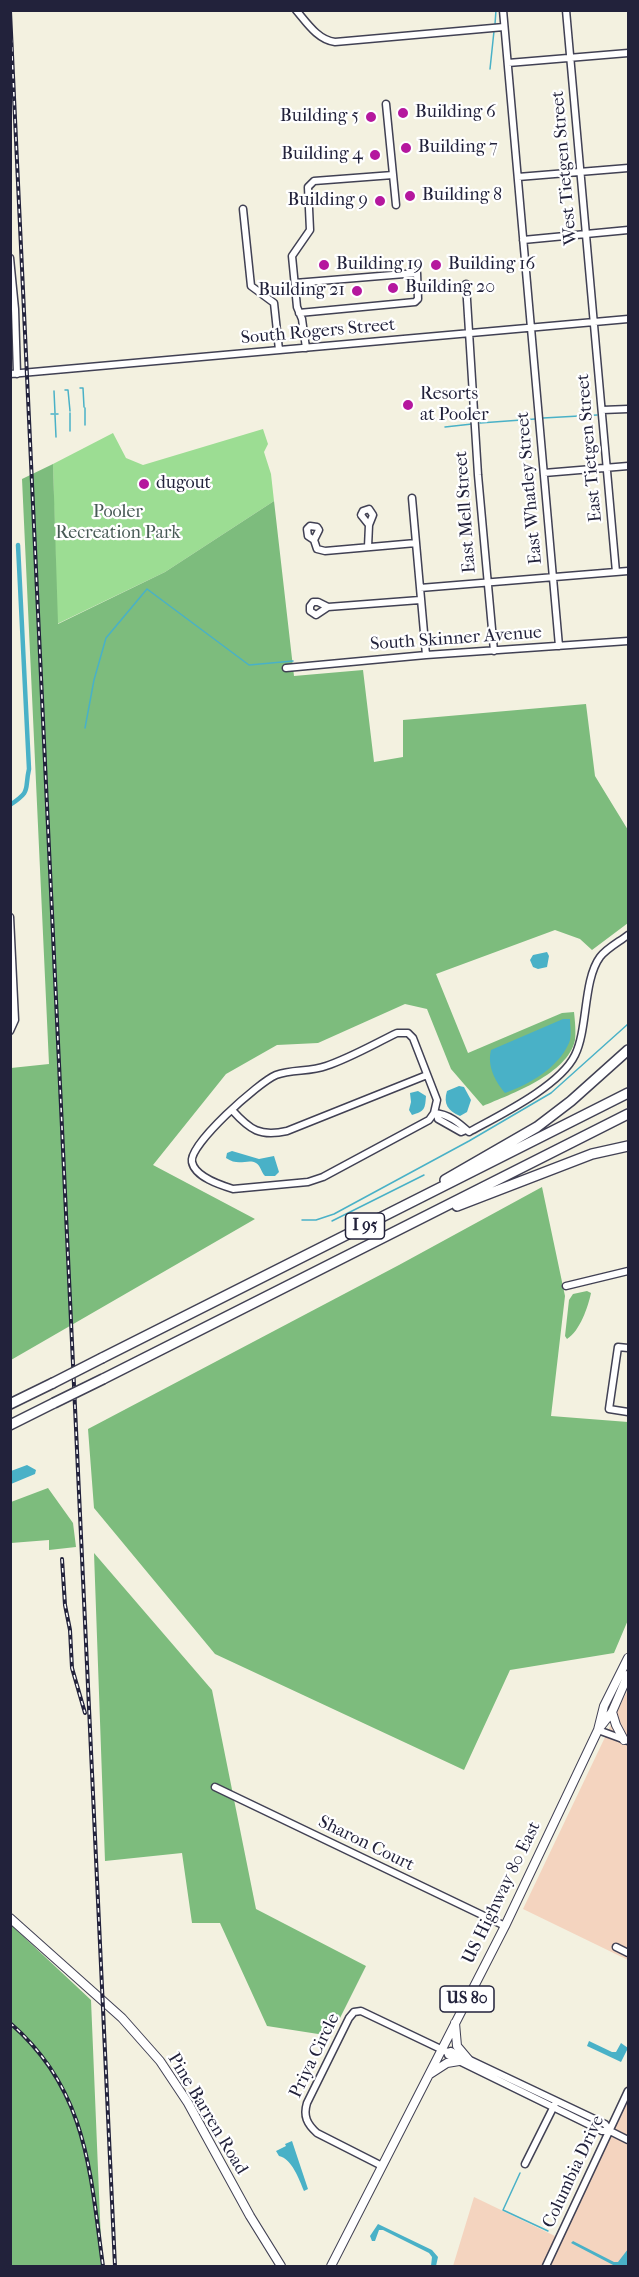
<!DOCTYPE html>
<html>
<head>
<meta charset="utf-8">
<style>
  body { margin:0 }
  #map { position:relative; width:639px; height:2277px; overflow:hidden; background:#f3f1e0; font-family:"IM FELL French Canon",serif }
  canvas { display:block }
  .frame { position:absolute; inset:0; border:12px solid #22223b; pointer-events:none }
</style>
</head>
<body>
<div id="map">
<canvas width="639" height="2277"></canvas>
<div class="frame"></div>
</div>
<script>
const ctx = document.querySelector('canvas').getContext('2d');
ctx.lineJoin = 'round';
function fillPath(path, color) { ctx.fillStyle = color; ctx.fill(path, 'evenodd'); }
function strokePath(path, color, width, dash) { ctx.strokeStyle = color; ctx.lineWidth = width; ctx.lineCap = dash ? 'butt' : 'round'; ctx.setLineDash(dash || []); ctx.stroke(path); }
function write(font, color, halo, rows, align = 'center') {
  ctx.font = font + ' "IM FELL French Canon",serif'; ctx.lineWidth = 4.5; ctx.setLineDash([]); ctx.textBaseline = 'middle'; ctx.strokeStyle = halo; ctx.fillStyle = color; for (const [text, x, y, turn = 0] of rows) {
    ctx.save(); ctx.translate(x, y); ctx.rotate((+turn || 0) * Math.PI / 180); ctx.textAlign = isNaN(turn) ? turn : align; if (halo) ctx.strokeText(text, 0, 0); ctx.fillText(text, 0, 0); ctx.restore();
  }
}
const built = new Path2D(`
  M628,1689V1960L523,1909Z
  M628,2083V2266H453L474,2197L557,2237Z`);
const green = new Path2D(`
  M263,429L268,444L264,452L271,474L274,501L165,572L57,624L53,464L113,433L126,458L143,465Z`);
const forest = new Path2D(`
  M53,464L58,624L165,572L274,501L294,676L363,670L374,762L403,757V720L586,704L595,776L628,830V923L592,950L580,939L555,930L436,974L468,1053L562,1013L574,1012C575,1021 576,1032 575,1040C568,1074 511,1094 483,1106L451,1069L427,1009L405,1004L318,1043L277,1045L226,1074L153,1165L255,1219L11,1360V1068L49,1064L22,479Z
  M542,1187L565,1296L551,1416L628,1422V1620L614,1653L510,1670L464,1770L215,1654L94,1508L88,1429L399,1265Z
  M587,1291L591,1293C588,1307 580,1331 567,1339L565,1336L569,1300L573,1294Z
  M48,1488L73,1523L76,1547L49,1550V1540L11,1543V1502Z
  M94,1553L212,1690L256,1909L366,1966L331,2036L267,2026L220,1923H192L182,1853L105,1861Z
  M10,1924L91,2000L102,2266H11Z`);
const water = new Path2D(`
  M547,952L549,956L547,967L538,969L533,967L530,960L533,955Z
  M563,1019H570C570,1026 572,1037 569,1043C558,1068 530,1084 505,1093C495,1081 487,1066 491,1050Z
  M459,1086L464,1087L471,1100L467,1112L460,1116C448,1111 443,1104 447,1091Z
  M418,1091L426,1096C425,1109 425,1111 412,1115L409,1110L411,1102L410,1093Z
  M232,1151L259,1159L274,1156L279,1172L275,1176H265C261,1172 261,1166 256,1163C248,1158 239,1167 226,1158L227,1153Z
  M27,1465L36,1470L35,1474L11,1484V1471Z
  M589,2041L612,2052H616L621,2043L628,2048L621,2062L587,2046Z
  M292,2141L308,2189L304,2191C299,2179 292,2159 279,2156L276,2151L286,2146L285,2144Z
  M378,2224L432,2250L438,2257L436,2266H431L432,2257L429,2253L383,2230H379L375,2241H372L370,2236Z
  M573,2241L614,2262H618L628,2249V2266H615L571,2243Z`);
const stream = new Path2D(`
  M495,24L496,10
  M490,69L494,31
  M80,388H83L84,407
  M65,390H68L70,411
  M54,391L55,413
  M85,408V425
  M70,413V431
  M605,413L616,412
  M51,414H54
  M56,414H58
  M55,415L56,437
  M543,418L597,415
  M480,423L535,419
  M445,427L472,424
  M85,728L94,680L106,638L147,589L249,665L293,661
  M302,1220H316L334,1214L469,1141L551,1093L628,1024
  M332,1221L424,1175
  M520,2173L503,2210L548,2231`);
const canal = new Path2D(`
  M10,805C32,790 24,791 29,769L18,545`);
const minor = new Path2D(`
  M296,10C307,23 318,40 335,42L504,27
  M503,10L559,646
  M566,10L616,572
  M508,63L628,53
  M386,104L396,205
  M518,177L628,168
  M243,209L251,286L274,303L279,350
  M523,240L628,230
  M10,258L15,309L17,374
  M295,283L417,273L418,299L415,302L299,313
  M466,284L478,475L494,651
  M306,348L302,319L297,307L292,256L310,230L308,187L314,181L393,175
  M10,374L628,319
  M602,410L628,409
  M544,473L628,466
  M412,498L426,655
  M314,540L308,536L307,529L310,526L317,527L319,530L314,540L317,549L325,551L416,543
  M368,547L369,525L373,515L369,509L363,511L361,515L369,525
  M420,588L628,571
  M328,607L318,602H313L310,606V611L316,615L328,607L420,600
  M286,668L426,655L628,641
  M10,917L15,1020L10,1031
  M397,1033H408L413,1038L437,1100L434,1113L429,1120L323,1177L308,1182L233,1189C220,1185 195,1177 192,1162C188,1145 259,1082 276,1075C292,1069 310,1072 326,1066C350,1058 374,1044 397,1033Z
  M232,1110C250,1130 260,1137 287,1131L427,1075
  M434,1113C449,1114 459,1123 469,1132C500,1115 560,1086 575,1055C588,1029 583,980 600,957C607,948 619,942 628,935
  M437,1114L438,1119L461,1132L466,1130
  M566,1286L628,1271
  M628,1348L618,1347L609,1409L628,1412
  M598,1730L628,1741
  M215,1787L505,1926
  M616,1947L628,1953
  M447,2052L451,2051L605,2124L610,2131
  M525,2164L555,2104
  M382,2166L317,2133C307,2124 303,2116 307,2103L349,2018L354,2012L361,2011L447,2052L448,2055L459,2061L602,2131H610L628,2140
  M546,2266L628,2091`);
const major = new Path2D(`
  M612,1712L616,1725L624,1740
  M601,1726L612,1712L628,1675
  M10,1918L122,2018L160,2061L188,2103L250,2216L281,2266
  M455,2023L457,2046L468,2059
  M430,2074L447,2063L459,2061
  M331,2266L505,1926L598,1730L604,1706L628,1658`);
const highway = new Path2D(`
  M445,1180L537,1127L571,1101L628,1050
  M457,1206L592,1154L628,1146
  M102,1358L628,1093
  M103,1379L628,1114
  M10,1404L53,1383
  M10,1425L54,1403`);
const rail = new Path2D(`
  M10,11L115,2266
  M62,1559L65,1605L70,1630L72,1668L85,1713
  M10,2023C88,2090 90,2173 103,2266`);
const highwayBridge = new Path2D(`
  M53,1383L102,1358
  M54,1403L103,1379`);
const markers = [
  [403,113,6,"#b5179e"],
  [371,117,6,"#b5179e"],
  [406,148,6,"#b5179e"],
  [375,155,6,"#b5179e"],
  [410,196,6,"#b5179e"],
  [380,201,6,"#b5179e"],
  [324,265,6,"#b5179e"],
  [436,265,6,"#b5179e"],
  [393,288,6,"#b5179e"],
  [357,291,6,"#b5179e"],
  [408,405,6,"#b5179e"],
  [144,484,6,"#b5179e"]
];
const shields = [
  [365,1226,39],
  [467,1999,54]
];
const shieldNames = [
  ["I 95",365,1226],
  ["US 80",467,1999]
];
const poiNames = [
  ["Building 6",415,113],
  ["Building 5",359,117,"right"],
  ["Building 7",418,148],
  ["Building 4",363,155,"right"],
  ["Building 8",422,196],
  ["Building 9",368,201,"right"],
  ["Building 19",336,265],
  ["Building 16",448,265],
  ["Building 20",405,288],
  ["Building 21",345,291,"right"],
  ["Resorts",420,395],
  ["at Pooler",420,416],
  ["dugout",156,484]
];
const streetNames = [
  ["West Tietgen Street",565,168,-95],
  ["South Rogers Street",318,332,-5],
  ["East Tietgen Street",590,448,-95],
  ["East Whatley Street",530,488,-95],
  ["East Mell Street",466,512,-94],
  ["South Skinner Avenue",456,639,-4],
  ["Sharon Court",366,1844,26],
  ["US Highway 80 East",502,1893,-64],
  ["Priya Circle",315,2056,-64],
  ["Pine Barren Road",207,2114,59],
  ["Columbia Drive",574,2172,-65]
];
const parkNames = [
  ["Pooler",118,513],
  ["Recreation Park",118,534]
];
fillPath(built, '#f4d4bf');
fillPath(green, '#9cdd93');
fillPath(forest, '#7dbc7d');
fillPath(water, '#49b1c7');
strokePath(stream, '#49b1c7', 1.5);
strokePath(canal, '#49b1c7', 4.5);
strokePath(minor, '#414154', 9);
strokePath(major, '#414154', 10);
strokePath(highway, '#414154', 12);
strokePath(minor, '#fff', 6);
strokePath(major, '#fff', 8);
strokePath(highway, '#fff', 9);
strokePath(rail, '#22223b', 4);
strokePath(rail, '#fff', 1.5, [4.5]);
strokePath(highwayBridge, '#414154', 12, []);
strokePath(highwayBridge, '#fff', 9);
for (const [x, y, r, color] of markers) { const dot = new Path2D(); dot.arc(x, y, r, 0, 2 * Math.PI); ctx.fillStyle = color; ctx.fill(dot); strokePath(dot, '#fff', 2); }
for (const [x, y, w] of shields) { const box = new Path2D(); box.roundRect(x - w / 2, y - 13, w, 26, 4.5); ctx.fillStyle = '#fff'; ctx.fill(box); strokePath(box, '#22223b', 1.5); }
write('bold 16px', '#22223b', null, shieldNames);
write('18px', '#22223b', '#fff', poiNames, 'left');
write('18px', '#22223b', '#fff', streetNames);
write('18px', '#475a55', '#fff', parkNames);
</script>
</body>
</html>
